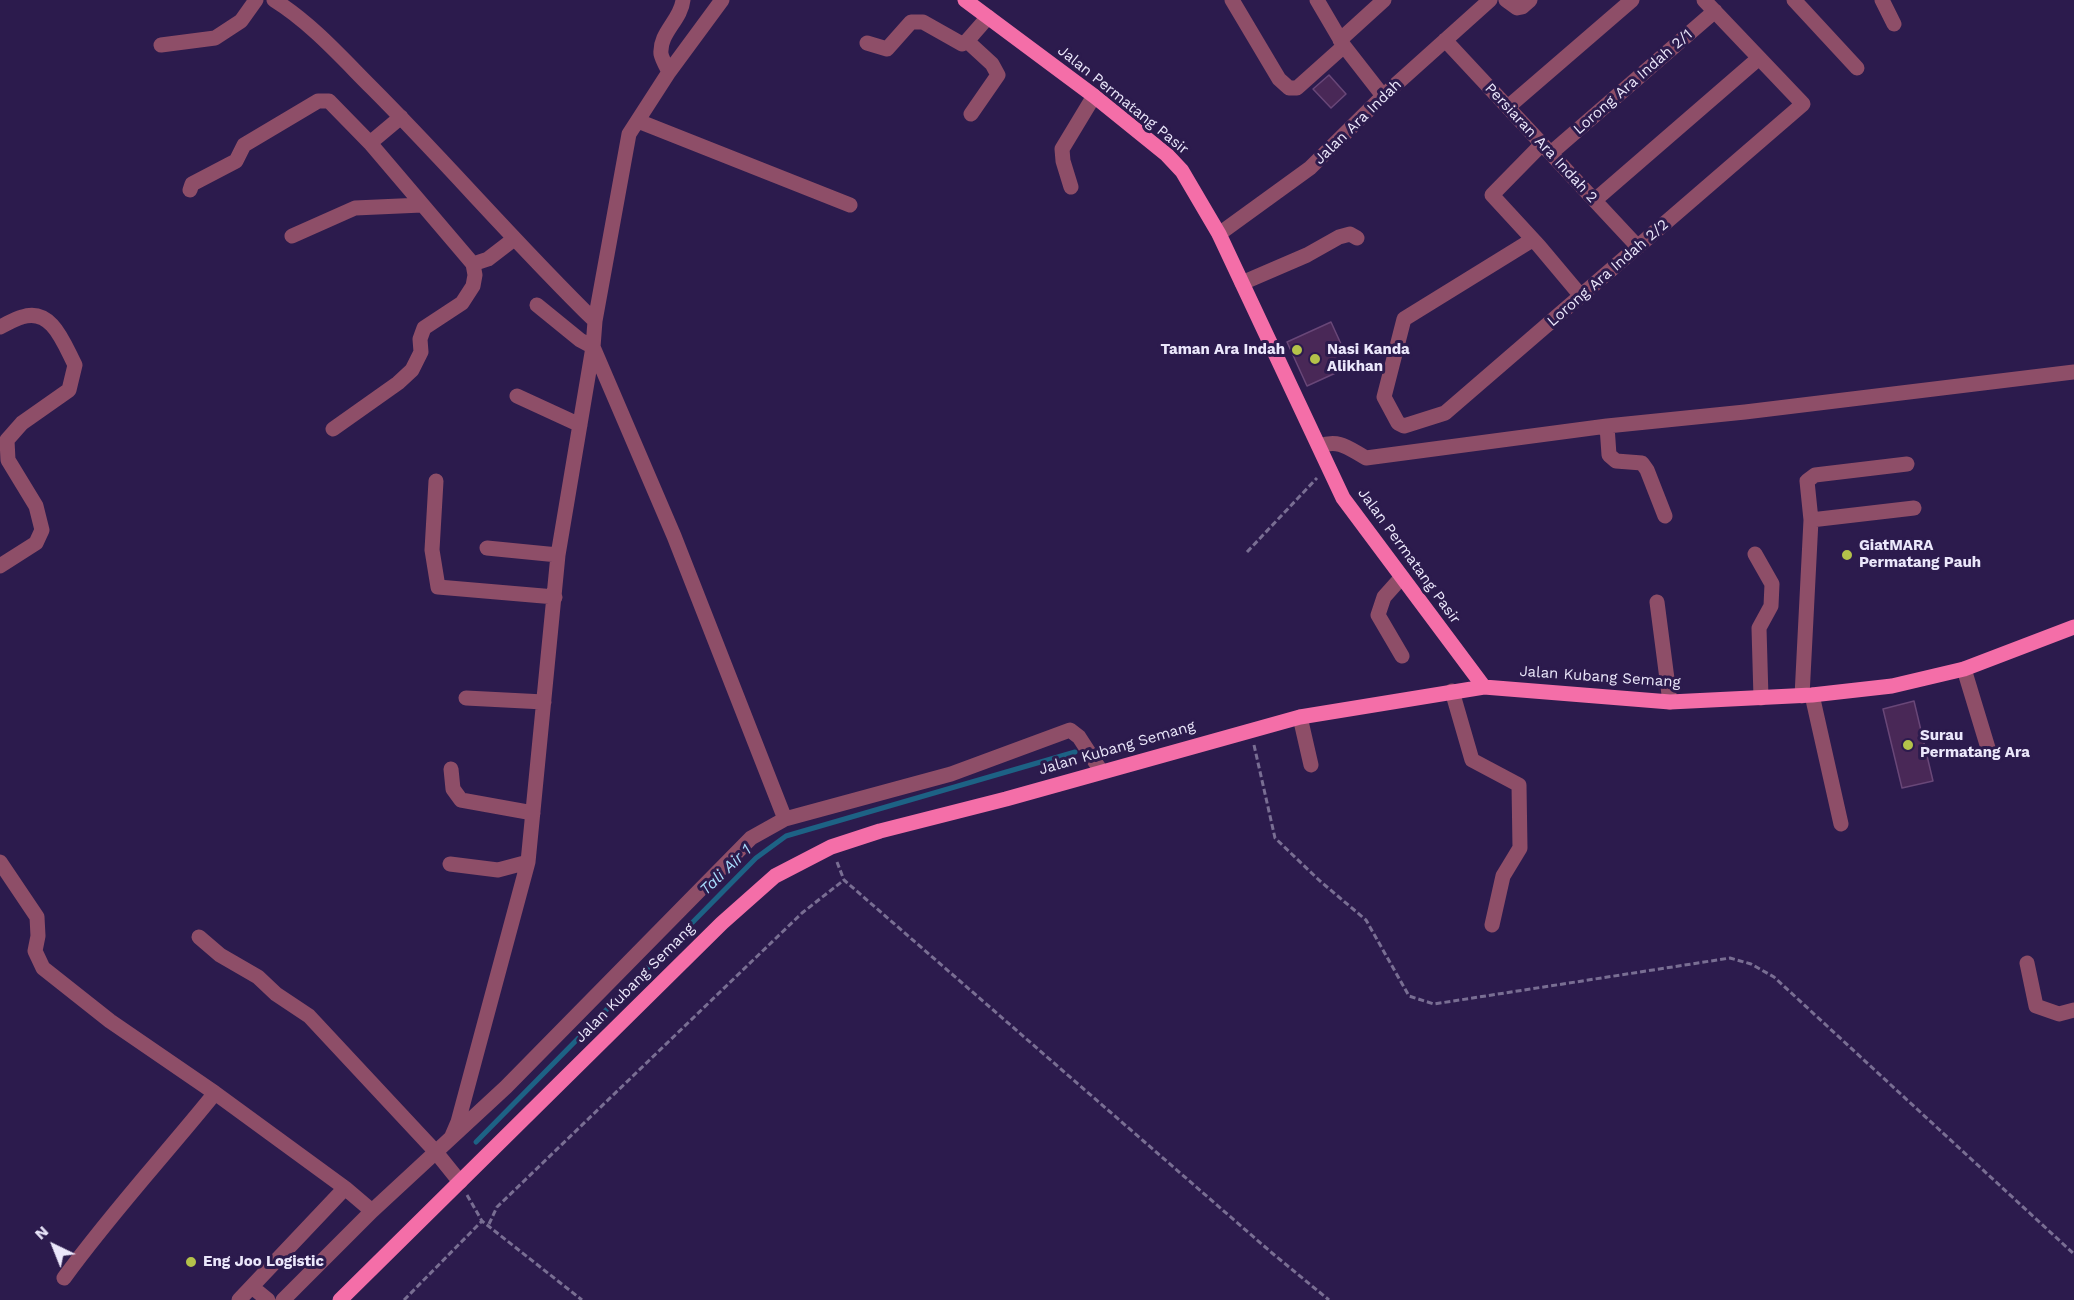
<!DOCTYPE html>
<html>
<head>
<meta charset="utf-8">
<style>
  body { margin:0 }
  #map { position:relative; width:2074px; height:1300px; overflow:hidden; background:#2c1b4d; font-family:"Work Sans",sans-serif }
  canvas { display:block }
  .north { position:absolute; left:24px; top:1216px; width:60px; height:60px; -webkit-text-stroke:4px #2c1b4d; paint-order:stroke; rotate:317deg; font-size:16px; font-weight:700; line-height:24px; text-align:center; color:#ebe7fb }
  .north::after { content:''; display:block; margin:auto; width:21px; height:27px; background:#ebe7fb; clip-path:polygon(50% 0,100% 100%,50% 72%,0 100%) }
</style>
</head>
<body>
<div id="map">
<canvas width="2074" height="1300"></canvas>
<div class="north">N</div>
</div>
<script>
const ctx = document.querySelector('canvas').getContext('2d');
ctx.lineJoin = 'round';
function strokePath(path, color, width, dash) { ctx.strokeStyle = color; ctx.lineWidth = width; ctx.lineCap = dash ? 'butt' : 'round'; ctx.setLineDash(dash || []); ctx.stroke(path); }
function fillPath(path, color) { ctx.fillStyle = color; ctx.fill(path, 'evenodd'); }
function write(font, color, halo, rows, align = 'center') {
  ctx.font = font + ' "Work Sans",sans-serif'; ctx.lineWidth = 6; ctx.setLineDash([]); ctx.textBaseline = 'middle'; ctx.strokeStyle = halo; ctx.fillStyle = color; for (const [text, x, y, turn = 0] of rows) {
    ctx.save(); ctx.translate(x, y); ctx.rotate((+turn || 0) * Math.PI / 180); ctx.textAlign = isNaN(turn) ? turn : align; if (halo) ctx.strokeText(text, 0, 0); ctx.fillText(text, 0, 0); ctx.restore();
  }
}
const stream = new Path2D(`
  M476,1142L756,858L786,836L1075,752`);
const building = new Path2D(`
  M1329,75L1346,94L1331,108L1313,89Z
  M1331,322L1351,366L1307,386L1287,342Z
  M1914,701L1933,781L1902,788L1883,709Z`);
const path = new Path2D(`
  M1247,552L1317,478
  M1254,745L1275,838L1320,881L1366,920L1409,996L1434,1004L1730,958L1751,964L1774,977L2074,1254
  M837,862L844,880L1272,1253L1329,1300
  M467,1195L482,1221L582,1300
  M489,1224L497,1207L802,913L844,880
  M404,1300L482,1221`);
const minor = new Path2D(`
  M274,0C311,23 341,57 372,88C448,164 518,246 595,321
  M1232,0L1279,79L1289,88H1297L1344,46
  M1317,0L1344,46L1383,96
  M1506,0L1517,8L1522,7L1530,0
  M1794,0L1857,68
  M1882,0L1894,24
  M1340,40L1384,0
  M1445,40L1638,247
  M967,41L992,64L998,75L971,114
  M867,43L887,49L911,22H923L962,44L967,41L988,17
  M161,45L215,38L241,21L256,0
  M669,72C666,66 662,59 661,54C659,33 681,20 683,0
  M1508,107L1632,0
  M638,121L850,205
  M370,143L401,117
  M1542,144L1492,195L1539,246L1581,296
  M1551,153L1715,11
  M1071,187L1063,161L1062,149L1094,96
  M190,190L192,184L236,161L244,145L318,101H329L370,143L473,264
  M1595,200L1759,58
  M1219,234L1310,168L1383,96L1490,0
  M292,236L355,208L422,205
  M1532,240L1404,319L1384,397L1398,423L1404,426L1445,413L1803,104L1704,0
  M1242,283L1307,255L1339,237L1350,234L1357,238
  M537,305L580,340L593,347L674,536L785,819
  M0,327C7,324 14,319 22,317C52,307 64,344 75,365L69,390L22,423L7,440L8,460L36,506L42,530L36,543L0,566
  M517,396L580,425
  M1607,426L1609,455L1616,461L1642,463L1647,470L1665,516
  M333,429L398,383L412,370L421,352L420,339L424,328L462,303L473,286L475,275L473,264L488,259L514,239
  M1319,446C1340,439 1348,448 1366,458L1607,426L1745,412L2074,372
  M436,481L432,550L438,587L555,597
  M1811,520L1914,508
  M487,548L558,555
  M1755,554L1772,584L1771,606L1759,628L1761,698
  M1401,578L1384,597L1378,615L1402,656
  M1657,602L1670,702
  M1964,669L1988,748
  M1452,691L1472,760L1519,785L1520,848L1503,876L1492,925
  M1812,695L1841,824
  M1802,696L1811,520L1807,481L1815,475L1907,464
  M466,698L544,702
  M1300,717L1311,765
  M451,769L453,789L461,800L533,813
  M0,862L37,917L38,936L35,951L43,968L110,1021L215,1093L345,1188L372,1211
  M450,864L498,870L528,862
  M199,937L220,955L258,977L276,994L309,1016L435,1151L460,1182
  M2027,963L2036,1006L2059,1014L2074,1010
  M452,1136L458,1122L528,862L558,555L593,347L595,321L629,134L669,72L722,0
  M64,1278C111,1213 165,1155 215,1093
  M252,1287L268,1300
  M239,1300L345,1188
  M283,1300L372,1211L506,1087L751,838L785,819L951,774L1070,730L1079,737L1101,771`);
const major = new Path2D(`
  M965,0L1094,96L1167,155L1182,171L1219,234L1343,498L1484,687
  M340,1300L722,923L775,876L831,847L880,831L1006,799L1300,717L1484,687L1670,702L1812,695L1892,686L1964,669L2074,627`);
const markers = [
  [1297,350,6,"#b4c24a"],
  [1315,359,6,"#b4c24a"],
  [1847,555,6,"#b4c24a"],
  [1908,745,6,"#b4c24a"],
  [191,1262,6,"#b4c24a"]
];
const streetNames = [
  ["Lorong Ara Indah 2/1",1633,82,-41],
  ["Jalan Permatang Pasir",1123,100,39],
  ["Jalan Ara Indah",1358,122,-44],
  ["Persiaran Ara Indah 2",1541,143,47],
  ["Lorong Ara Indah 2/2",1608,273,-41],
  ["Jalan Permatang Pasir",1409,556,54],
  ["Jalan Kubang Semang",1600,677,4],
  ["Jalan Kubang Semang",1117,748,-16],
  ["Jalan Kubang Semang",635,983,-45]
];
const poiNames = [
  ["Taman Ara Indah",1285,350,"right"],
  ["Nasi Kanda",1327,350],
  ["Alikhan",1327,367],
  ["GiatMARA",1859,546],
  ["Permatang Pauh",1859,563],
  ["Surau",1920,736],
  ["Permatang Ara",1920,753],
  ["Eng Joo Logistic",203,1262]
];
const waterNames = [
  ["Tali Air 1",726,870,-44]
];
strokePath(stream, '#1d6285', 5);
fillPath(building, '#492857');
strokePath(building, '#694778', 1.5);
strokePath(path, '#796e93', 3, [6, 3]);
strokePath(minor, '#8e4e68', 15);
strokePath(major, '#f46ea8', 15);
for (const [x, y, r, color] of markers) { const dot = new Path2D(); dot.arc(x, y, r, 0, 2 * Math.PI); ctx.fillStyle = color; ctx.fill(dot); strokePath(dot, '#2c1b4d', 2); }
write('15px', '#ebe7fb', '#2c1b4d', streetNames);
write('bold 15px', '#ebe7fb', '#2c1b4d', poiNames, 'left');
write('italic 16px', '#a8dcfc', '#2c1b4d', waterNames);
</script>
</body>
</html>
